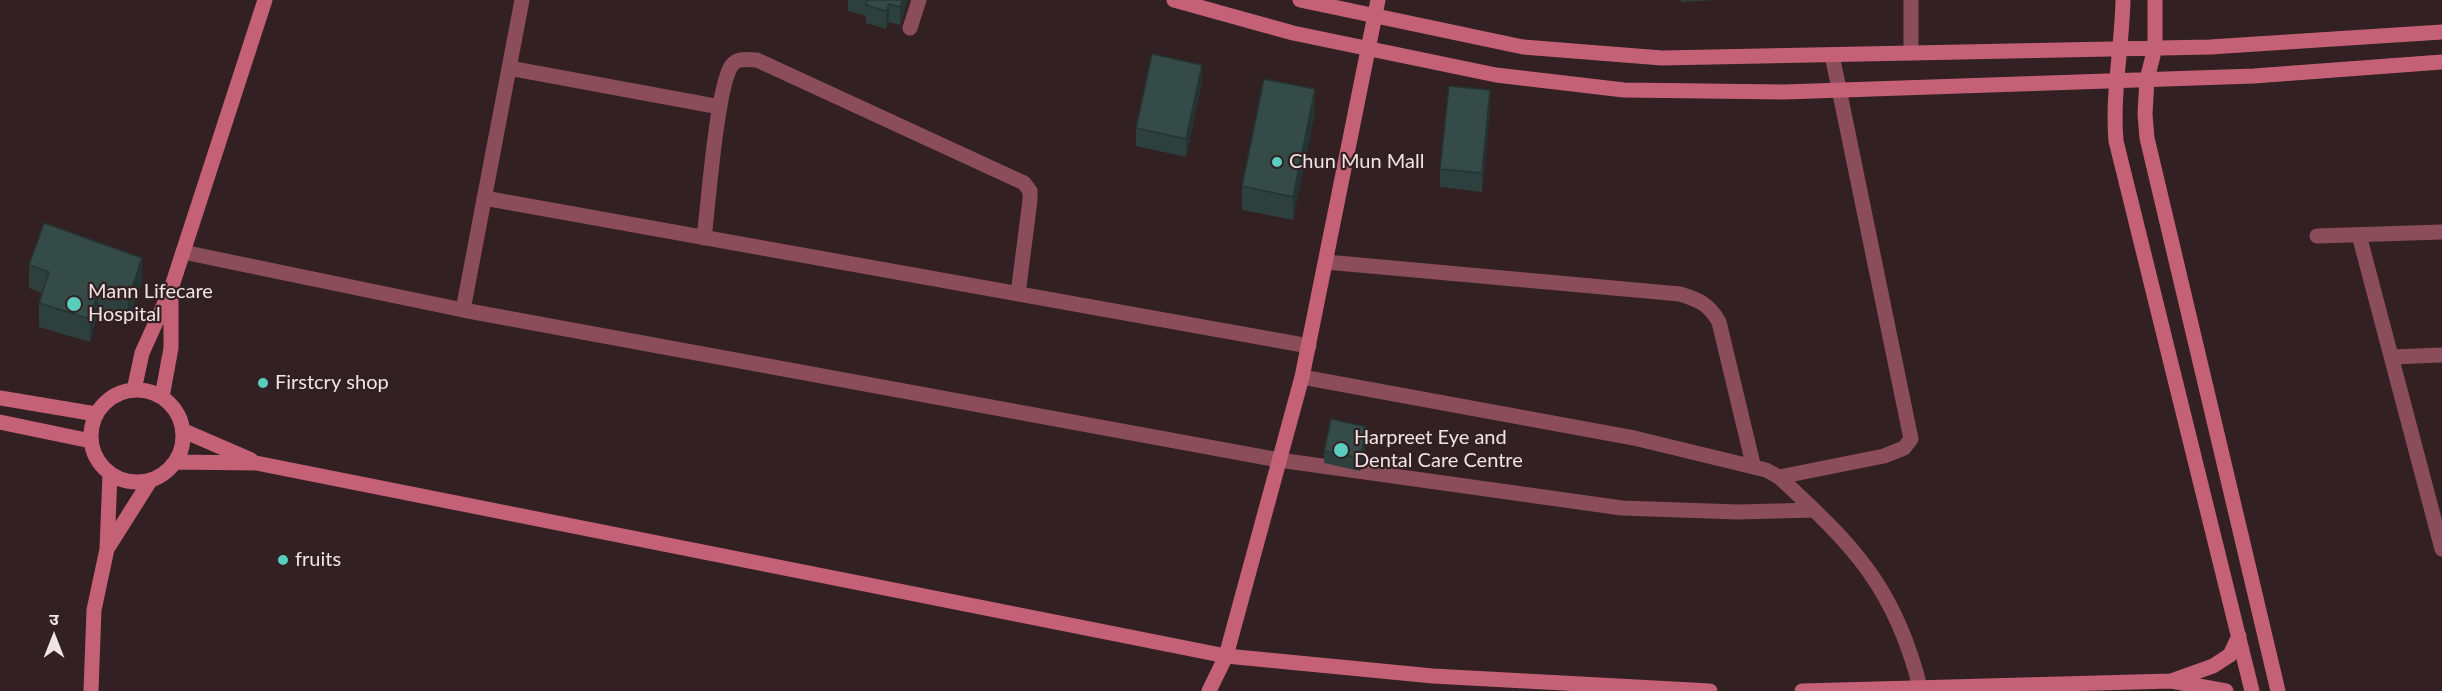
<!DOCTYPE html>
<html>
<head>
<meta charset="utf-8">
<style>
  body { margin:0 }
  #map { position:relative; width:2442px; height:691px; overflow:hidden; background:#322023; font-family:Lato,"Noto Sans Devanagari",sans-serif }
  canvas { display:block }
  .north { position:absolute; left:24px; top:607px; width:60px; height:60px; -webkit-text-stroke:4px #322023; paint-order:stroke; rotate:0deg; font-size:16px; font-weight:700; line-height:24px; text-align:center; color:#f1e4e5 }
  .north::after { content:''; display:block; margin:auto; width:21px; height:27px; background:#f1e4e5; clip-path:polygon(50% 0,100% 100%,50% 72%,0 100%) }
</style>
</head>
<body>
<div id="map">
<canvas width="2442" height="691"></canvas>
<div class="north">उ</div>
</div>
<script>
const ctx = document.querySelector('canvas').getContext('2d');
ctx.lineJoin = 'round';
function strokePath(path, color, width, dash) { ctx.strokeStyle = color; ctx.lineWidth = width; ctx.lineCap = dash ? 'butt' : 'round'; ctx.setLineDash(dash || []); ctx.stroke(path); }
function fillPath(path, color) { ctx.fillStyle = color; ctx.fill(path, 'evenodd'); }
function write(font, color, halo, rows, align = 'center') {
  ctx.font = font + ' Lato,sans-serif'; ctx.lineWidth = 4.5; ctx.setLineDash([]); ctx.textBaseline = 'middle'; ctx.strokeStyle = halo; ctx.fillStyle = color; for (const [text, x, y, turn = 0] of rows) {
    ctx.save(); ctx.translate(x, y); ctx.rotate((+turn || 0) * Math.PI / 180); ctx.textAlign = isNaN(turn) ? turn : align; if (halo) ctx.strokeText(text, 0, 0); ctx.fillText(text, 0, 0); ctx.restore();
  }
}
const street = new Path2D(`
  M1911,0V53
  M910,28L919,0
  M509,68L720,107
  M484,198L1309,346
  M2359,235L2442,549
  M2317,236L2442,232
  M704,238C708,207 717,84 732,65C738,57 749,60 757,60L1024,183L1030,191V200L1018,294
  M183,252L463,310L1279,460L1622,508L1738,512L1814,510
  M1326,262L1680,294C1699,300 1709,304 1719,322L1753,464
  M463,310L522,0
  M2393,357L2442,355
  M1302,377L1634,438L1766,470L1779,477C1854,546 1896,588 1921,691
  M1779,477L1884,456L1904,448L1911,439L1832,55`);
const secondary = new Path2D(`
  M1174,0L1293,33L1496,75L1624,90L1784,92L2254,76L2442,62
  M1300,0L1523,47L1662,58L2210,47L2442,32
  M2123,0C2122,47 2112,95 2116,141L2252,691
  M2155,0V48L2147,79L2145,114L2147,138L2278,691
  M91 436a46 46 0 1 1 92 0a46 46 0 1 1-92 0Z
  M134,390L142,353L171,289L265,0
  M162,397L171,348V295
  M0,398L96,414
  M0,422L91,441
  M184,431L251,460
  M176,462L256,463L1226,656L1433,676L1710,691
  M107,549L150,481
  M2171,681L2213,666L2230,655L2239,636
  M91,691L94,610L107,549L110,474
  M1209,691L1226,656L1302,377L1378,0
  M1802,691L2171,681L2226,691`);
const wall = new Path2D(`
  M848,0H908L900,25L889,22L886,29L866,23V16L848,11Z
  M1681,0H1716L1681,2Z
  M1202,83L1186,157L1136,146V128Z
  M1490,109L1482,192L1440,187V169Z
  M1315,113L1293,220L1242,210V186Z
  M29,265L142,281L128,323L98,313L90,342L39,327V303L42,293L29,288Z
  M1367,439L1360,471L1324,463V451Z`);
const shadedWall = new Path2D(`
  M903,0H908L900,25V7Z
  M889,4V22L886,29V11Z
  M1202,65V83L1186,157V139Z
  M1315,89V113L1293,220V197Z
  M1490,90V109L1482,192V173Z
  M142,258V281L128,323V300Z
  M98,290V313L90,342V319Z
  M1367,427V439L1360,471V458Z`);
const building = new Path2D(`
  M867,0H903L900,7L889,4L886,11L866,5Z
  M1152,54L1202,65L1186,139L1136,128Z
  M1264,79L1315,89L1293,197L1242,186Z
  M1449,86L1490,90L1482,173L1440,169Z
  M44,223L142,258L128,300L98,290L90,319L39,303L49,272L29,265Z
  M1331,419L1367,427L1360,458L1324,451Z`);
const markers = [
  [1277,162,6,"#59cebf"],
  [74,304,8,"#59cebf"],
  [263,383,6,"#59cebf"],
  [1341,450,8,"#59cebf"],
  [283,560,6,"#59cebf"]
];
const poiNames = [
  ["Chun Mun Mall",1289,162],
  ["Mann Lifecare",88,292],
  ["Hospital",88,315],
  ["Firstcry shop",275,383],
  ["Harpreet Eye and",1354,438],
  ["Dental Care Centre",1354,461],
  ["fruits",295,560]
];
strokePath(street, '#8c4d5a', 15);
strokePath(secondary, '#c56177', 15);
fillPath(wall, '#2d403d');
fillPath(shadedWall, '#243432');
fillPath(building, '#344b47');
strokePath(building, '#243432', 1.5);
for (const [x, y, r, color] of markers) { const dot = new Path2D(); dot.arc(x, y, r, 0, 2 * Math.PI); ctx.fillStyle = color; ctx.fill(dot); strokePath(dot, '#322023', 2); }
write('20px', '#f1e4e5', '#322023', poiNames, 'left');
</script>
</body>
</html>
